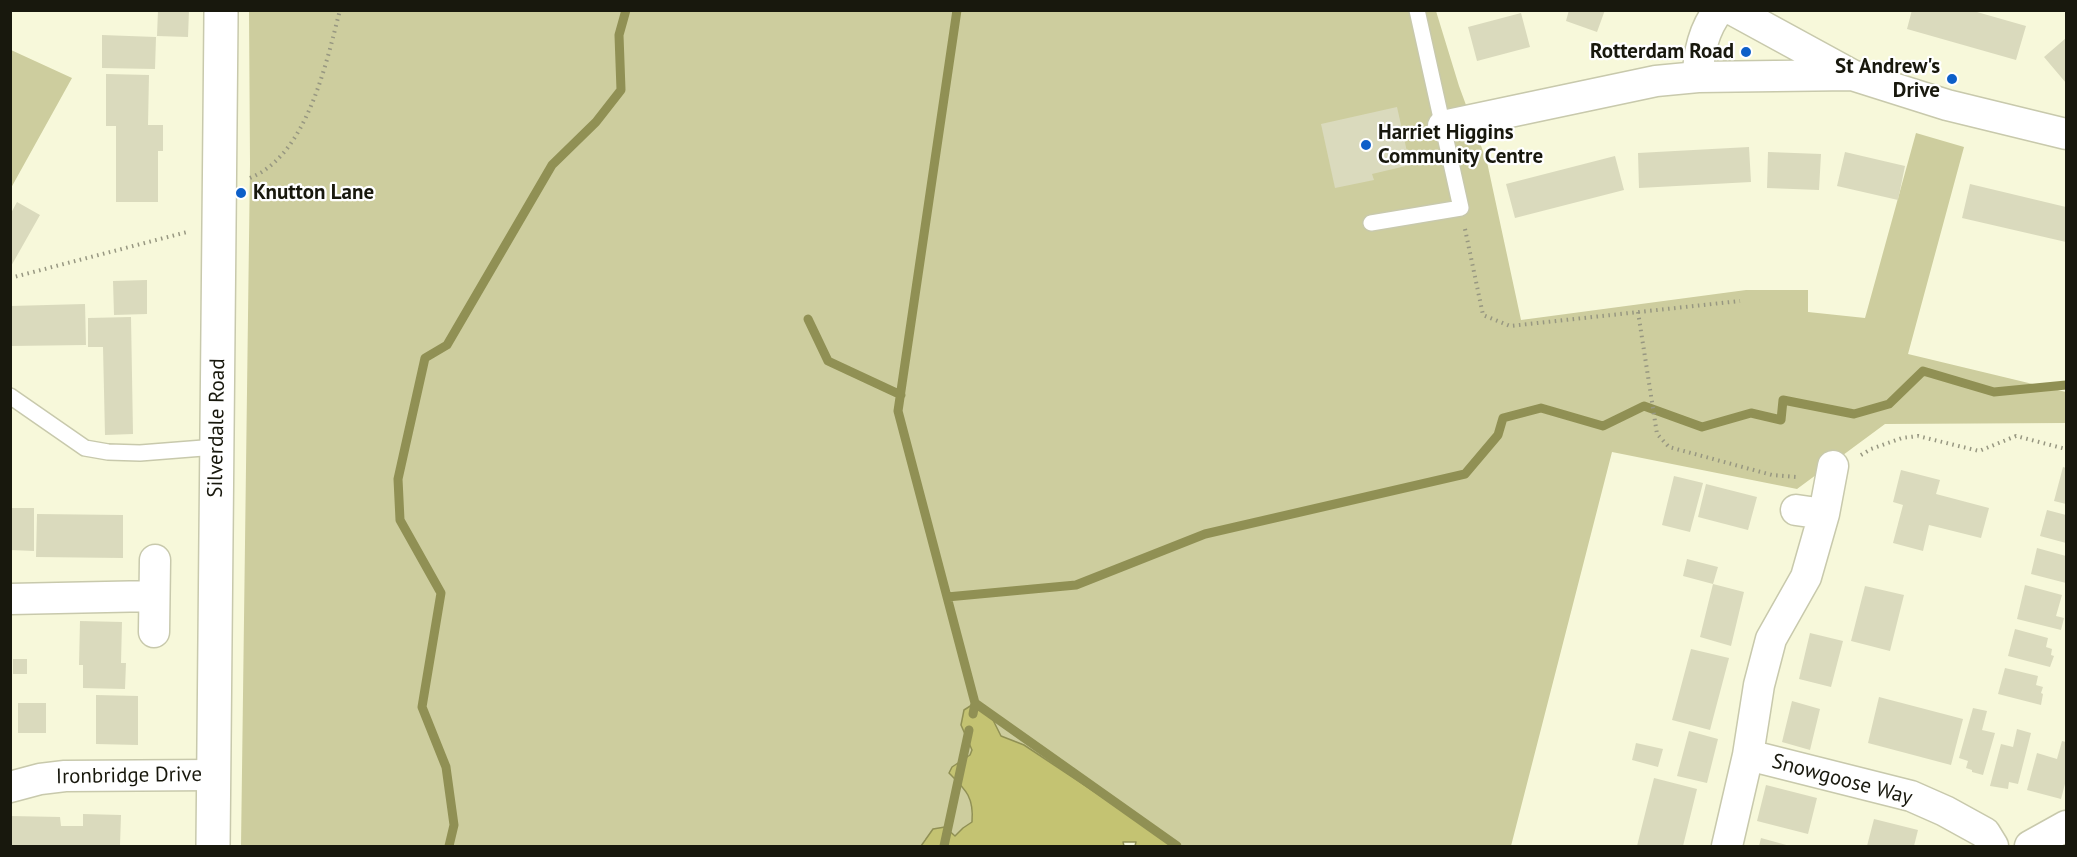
<!DOCTYPE html>
<html>
<head>
<meta charset="utf-8">
<style>
  body { margin:0 }
  #map { position:relative; width:2077px; height:857px; overflow:hidden; background:#f7f8da; font-family:"PT Sans",sans-serif }
  canvas { display:block }
  .frame { position:absolute; inset:0; border:12px solid #18180d; pointer-events:none }
</style>
</head>
<body>
<div id="map">
<canvas width="2077" height="857"></canvas>
<div class="frame"></div>
</div>
<script>
const ctx = document.querySelector('canvas').getContext('2d');
ctx.lineJoin = 'round';
function fillPath(path, color) { ctx.fillStyle = color; ctx.fill(path, 'evenodd'); }
function strokePath(path, color, width, dash) { ctx.strokeStyle = color; ctx.lineWidth = width; ctx.lineCap = dash ? 'butt' : 'round'; ctx.setLineDash(dash || []); ctx.stroke(path); }
function write(font, color, halo, rows, align = 'center') {
  ctx.font = font + ' "PT Sans",sans-serif'; ctx.lineWidth = 4.5; ctx.setLineDash([]); ctx.textBaseline = 'middle'; ctx.strokeStyle = halo; ctx.fillStyle = color; for (const [text, x, y, turn = 0] of rows) {
    ctx.save(); ctx.translate(x, y); ctx.rotate((+turn || 0) * Math.PI / 180); ctx.textAlign = isNaN(turn) ? turn : align; if (halo) ctx.strokeText(text, 0, 0); ctx.fillText(text, 0, 0); ctx.restore();
  }
}
const green = new Path2D(`
  M249,11H1436L1459,86L1487,162L1521,320L1746,290H1808V312L1865,318L1916,133L1964,147L1908,354L2066,392V423L1885,424L1797,489L1612,452L1511,846H1171L1169,841L1024,745L1001,736L990,714L967,742L972,750L970,755L963,758L954,777C969,789 973,804 972,823L963,828L955,836L925,839L921,846H241L250,164Z
  M11,50L72,78L11,188Z`);
const water = new Path2D(`
  M975,703L990,714L1001,736L1024,745L1169,841L1171,846H1135L1136,842H1123L1124,846H921L933,829L945,827L955,836L963,828L972,822C974,797 966,790 949,773L952,767L970,755L972,750L961,725L964,710Z`);
const stream = new Path2D(`
  M957,10L898,411L975,703L973,714
  M808,319L828,361L901,395
  M947,597L1076,585L1205,534L1465,474L1498,435L1503,418L1541,408L1603,426L1644,406L1702,427L1751,413L1781,420L1783,400L1854,414L1889,404L1923,371L1994,392L2066,385
  M975,703L1177,846
  M449,846L454,825L446,767L422,707L441,593L400,520L398,479L425,358L447,345L552,165L596,122L621,90L619,35L626,10
  M944,846L969,730`);
const building = new Path2D(`
  M158,10H189L188,37L157,36Z
  M1569,10H1605L1597,32L1566,21Z
  M1912,10H1970L2026,26L2016,60L1907,29Z
  M1521,13L1530,47L1477,61L1468,27Z
  M102,35L156,37L155,69L102,68Z
  M2066,38V83L2044,57Z
  M106,74L149,75L148,125H163V151H158V202H116V126H106Z
  M1397,107L1410,165L1372,174L1374,180L1335,188L1321,124Z
  M1749,147L1751,182L1639,188L1638,153Z
  M1768,152L1821,154L1819,190L1767,188Z
  M1845,152L1905,166L1898,200L1837,186Z
  M1615,156L1624,190L1515,218L1506,184Z
  M1970,184L2066,207V242L1962,218Z
  M17,202L40,215L10,268V215Z
  M147,280V314L114,315L113,281Z
  M85,304L86,345L10,346V306Z
  M131,317L133,434L105,435L103,347H88V318Z
  M2063,467L2066,468V504L2054,501Z
  M1901,470L1940,480L1936,494L1989,508L1981,538L1929,525L1923,551L1893,543L1903,505L1893,502Z
  M1674,476L1703,483L1690,532L1662,525Z
  M1706,484L1757,497L1748,530L1698,517Z
  M10,508H34V551L10,550Z
  M2047,510L2066,515V543L2040,536Z
  M37,514L123,515V558L36,557Z
  M2037,548L2066,556V583L2031,574Z
  M1687,559L1718,567L1713,584L1683,576Z
  M1713,584L1744,592L1731,646L1700,637Z
  M2025,585L2062,595L2056,616L2064,618L2061,630L2017,619Z
  M1865,586L1904,595L1890,651L1851,641Z
  M80,621L122,622L121,663H126L125,689L83,688V665H79Z
  M2015,629L2048,638L2046,647L2052,649L2051,655L2054,656L2050,667L2008,656Z
  M1810,633L1843,641L1831,687L1799,679Z
  M1691,649L1729,658L1710,730L1672,720Z
  M13,659H27V674H13Z
  M2005,668L2038,676L2036,685L2043,687L2041,693L2043,694L2041,705L1998,694Z
  M96,695L138,696V745L96,744Z
  M1879,697L1963,719L1951,765L1868,743Z
  M1792,701L1820,709L1810,750L1782,742Z
  M18,703H46V733H18Z
  M1973,708L1987,711L1982,730L1995,733L1983,775L1972,772V770L1966,768L1968,761L1959,758Z
  M2017,729L2031,733L2018,784L2009,782L2008,789L1990,786L2001,744L2013,747Z
  M1689,731L1718,739L1707,783L1677,776Z
  M2062,741L2066,742V780L2061,799L2027,790L2037,753L2057,759Z
  M1636,743L1663,749L1658,767L1632,760Z
  M1654,778L1697,789L1683,846H1637Z
  M1766,785L1817,798L1808,834L1757,821Z
  M83,814L121,815L120,845L10,846V816L60,817L61,826H83Z
  M1874,819L1918,830L1914,846H1867Z
  M1761,838L1790,846H1759Z`);
const path = new Path2D(`
  M250,178C307,155 326,64 340,10
  M1465,229L1483,315L1510,326L1740,301
  M10,278L187,232
  M1638,312L1657,434L1669,447L1772,475L1796,477
  M1861,455L1871,449L1902,438L1918,436L1979,451L2016,436L2066,449`);
const lane = new Path2D(`
  M1371,223L1461,208L1417,10
  M10,396L85,448L108,452L140,453L216,447`);
const street = new Path2D(`
  M1733,10L1852,75L1947,105L2066,134
  M1698,77C1698,54 1704,28 1719,10
  M1443,126L1656,81L1698,77L1852,75
  M1796,510L1824,514
  M10,599L154,596
  M154,632L155,560
  M1748,755L1911,796L1945,811L1985,833L1993,846
  M10,787L40,779L65,776L213,775
  M1727,846L1748,755L1759,685L1771,639L1806,577L1824,514L1833,466
  M2030,846L2066,826`);
const secondary = new Path2D(`
  M213,846C215,568 220,289 221,10`);
const markers = [
  [1746,52,6,"#0d5fc9"],
  [1952,79,6,"#0d5fc9"],
  [1366,145,6,"#0d5fc9"],
  [241,193,6,"#0d5fc9"]
];
const poiNames = [
  ["Rotterdam Road",1734,52],
  ["St Andrew's",1940,67],
  ["Drive",1940,91],
  ["Harriet Higgins",1378,133,"left"],
  ["Community Centre",1378,157,"left"],
  ["Knutton Lane",253,193,"left"]
];
const streetNames = [
  ["Silverdale Road",217,428,-89],
  ["Ironbridge Drive",129,776,-1],
  ["Snowgoose Way",1842,780,15]
];
fillPath(green, '#cdcd9e');
fillPath(water, '#c4c372');
strokePath(water, '#909054', 1.5);
strokePath(stream, '#909054', 9);
fillPath(building, '#dadabd');
strokePath(lane, '#c8c9ac', 18);
strokePath(street, '#c8c9ac', 33);
strokePath(secondary, '#c8c9ac', 36);
strokePath(path, '#979781', 4, [1.5, 4.5]);
strokePath(lane, '#fff', 15);
strokePath(street, '#fff', 30);
strokePath(secondary, '#fff', 33);
for (const [x, y, r, color] of markers) { const dot = new Path2D(); dot.arc(x, y, r, 0, 2 * Math.PI); ctx.fillStyle = color; ctx.fill(dot); strokePath(dot, '#fff', 2); }
write('bold 21px', '#18180d', '#fff', poiNames, 'right');
write('21px', '#18180d', '#fff', streetNames);
</script>
</body>
</html>
